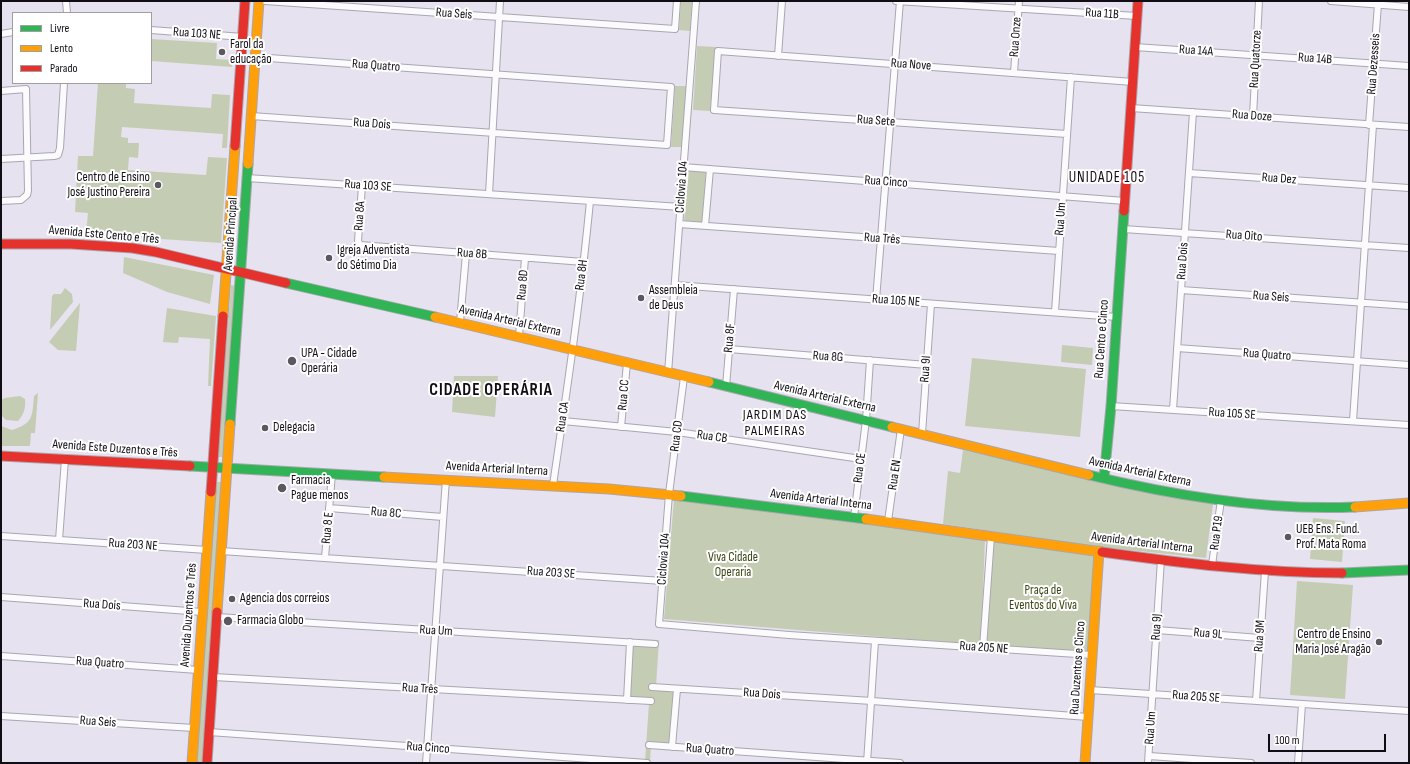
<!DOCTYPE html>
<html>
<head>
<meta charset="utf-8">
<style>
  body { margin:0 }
  #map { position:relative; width:1410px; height:764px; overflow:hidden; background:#e7e2ef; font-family:"Sofia Sans Condensed",sans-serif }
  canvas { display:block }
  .frame { position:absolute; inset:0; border:2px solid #100d15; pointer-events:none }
  .legend { position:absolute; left:12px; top:12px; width:140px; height:72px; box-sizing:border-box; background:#fff; border:1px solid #9f9ea1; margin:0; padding:5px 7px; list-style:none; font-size:12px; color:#100d15 }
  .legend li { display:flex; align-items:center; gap:8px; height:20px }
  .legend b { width:20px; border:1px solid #9f9ea1 }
  .scale { position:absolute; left:1268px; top:734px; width:118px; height:18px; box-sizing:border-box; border:2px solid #100d15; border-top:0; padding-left:5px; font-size:12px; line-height:14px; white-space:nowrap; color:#100d15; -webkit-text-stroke:3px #fff; paint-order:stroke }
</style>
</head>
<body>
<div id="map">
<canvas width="1410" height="764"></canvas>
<div class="frame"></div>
<ul class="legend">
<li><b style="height:5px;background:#30b455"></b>Livre</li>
<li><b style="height:5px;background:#ff9f0a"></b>Lento</li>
<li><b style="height:5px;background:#e5322d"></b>Parado</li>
</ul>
<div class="scale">100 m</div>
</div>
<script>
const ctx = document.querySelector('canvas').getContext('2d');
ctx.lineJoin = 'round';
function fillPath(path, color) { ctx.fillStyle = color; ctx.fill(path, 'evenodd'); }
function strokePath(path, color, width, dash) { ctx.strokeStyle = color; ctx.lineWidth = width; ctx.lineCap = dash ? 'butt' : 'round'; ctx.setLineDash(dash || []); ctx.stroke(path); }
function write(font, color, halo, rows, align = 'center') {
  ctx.font = font + ' "Sofia Sans Condensed",sans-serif'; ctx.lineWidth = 4; ctx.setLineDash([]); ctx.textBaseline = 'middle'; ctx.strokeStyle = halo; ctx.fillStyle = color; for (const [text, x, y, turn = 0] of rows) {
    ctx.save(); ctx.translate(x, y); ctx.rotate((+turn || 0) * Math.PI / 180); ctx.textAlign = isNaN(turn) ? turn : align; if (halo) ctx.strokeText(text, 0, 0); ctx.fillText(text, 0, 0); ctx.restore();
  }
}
const green = new Path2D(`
  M681,1H692L690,31L679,30Z
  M151,39L217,43L216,59L233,60L232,67L151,61Z
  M697,46L716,47L710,111L693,110Z
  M98,83H126V88L135,89L134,103L211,108L212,94L230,95L227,148H222L223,134L122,127L121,137L128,138V143H139L138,158L129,157L128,170L206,175L208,157L227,158L221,243L86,234L88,213L75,212L78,156H93Z
  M675,86H688L683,147H671Z
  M689,170L706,171L702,223L684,222Z
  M124,257L214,275L210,304L167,292L123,273Z
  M231,285L236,286L224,457H218Z
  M65,288L72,294L73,302L50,330L52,296L54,294H61Z
  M80,303L76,351L58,350L49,342Z
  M167,308L216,316L211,386H208L210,339L179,337L178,343L163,342Z
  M1062,345L1093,348L1092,365L1061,362Z
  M972,358L1086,369L1080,437L965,426Z
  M454,376H498L495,417L452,412Z
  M38,393L35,433H31L30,446H1V426L12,430C34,423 32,416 34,396Z
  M20,396L25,399C26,408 24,414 18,421L6,420L1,415V400L5,398Z
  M963,450L1022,463L1120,487L1213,504L1206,558L1100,547L943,524L948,471L960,473Z
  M216,482H221L202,763H196Z
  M674,499L985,539L981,645L664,619Z
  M1313,518L1345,521L1342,562L1310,559Z
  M994,541L1096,555L1089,652L986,645Z
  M1297,581L1353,585L1345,699L1290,695Z
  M633,639L659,640L656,686L674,687L670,746L651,745L650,763L645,761L649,703L629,702Z`);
const street = new Path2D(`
  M66,1L67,13
  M265,1L675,29L677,1
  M896,1L1137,16
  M1331,1L1409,7
  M151,30L243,37
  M1,34L13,32
  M1135,47L1409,66
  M778,56L782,1
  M1014,73L1019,1
  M1,91L26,89L28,191L27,195L21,200L1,201
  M1131,108L1409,127
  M251,116L667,145L671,87L255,57
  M1253,116L1259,1
  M1369,125L1378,4
  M1067,134L714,110L718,51L1133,82
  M1,159L54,156L58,155L60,148L64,83
  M683,167L1125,201
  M1189,173L1409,188
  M247,178L681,207
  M362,186L358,241L360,245L584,262
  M489,194L500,1
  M679,224L1059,251
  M705,226L710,169
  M1123,229L1409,248
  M675,285L1117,317
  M1181,290L1409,306
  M876,300L900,1
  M1055,312L1071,77
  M460,322L466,254
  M519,336L525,258
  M1177,348L1409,365
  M729,349L927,365
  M668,373L696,1
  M684,377L669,494L659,624L789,635L1092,655
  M726,387L734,289
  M1111,406L1409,425
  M1173,410L1193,112
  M563,421L677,432L861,459
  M1353,421L1373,125
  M621,427L627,363
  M922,434L931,304
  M553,485C567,390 581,296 590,201
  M329,508L443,517
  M854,517L866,420L870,360
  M888,521L901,429
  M1,536L207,550
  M59,540L65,459
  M221,551L663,581
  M325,558L332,474
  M1212,565L1221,500
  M1,597L202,612
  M217,617L655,644
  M1157,630L1260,638
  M983,648L991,536
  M1,656L198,670
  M213,677L651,701
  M652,687L872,701L1088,717
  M1090,690L1409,711
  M627,700L630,642
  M1256,701L1265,571
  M1,716L194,728
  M209,732L647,763
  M649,745L900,763
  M672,747L677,689
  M1149,756L1251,763
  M426,763L446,479
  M867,763L875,641
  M1148,763L1161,559
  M1298,763L1302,704`);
const fast = new Path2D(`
  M286,283L435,317
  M709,382L892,427
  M230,424L248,164
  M190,466L384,477
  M1089,475C1175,496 1266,511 1355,507
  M1104,478L1111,406L1124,211
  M681,496L866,519
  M1342,573L1409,570`);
const slow = new Path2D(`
  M248,164L259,1
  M223,316L235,146
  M435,317L709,382
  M892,427L1089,475
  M384,477L609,489L681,496
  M1355,507L1409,503
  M866,519L1102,552
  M217,612L230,424
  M192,763L211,492
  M1085,763L1099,551`);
const jam = new Path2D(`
  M235,146L245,1
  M1124,211L1138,1
  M1,244H71L132,248L156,252L286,283
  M1,456L190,466
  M211,492L223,316
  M1102,552C1181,563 1261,573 1342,573
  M207,763L217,612`);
const markers = [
  [222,52,4,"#5b5861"],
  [158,185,4,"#5b5861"],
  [329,258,4,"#5b5861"],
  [641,298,4,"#5b5861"],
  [292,361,5,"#5b5861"],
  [265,428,4,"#5b5861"],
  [282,488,5,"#5b5861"],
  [1288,537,4,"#5b5861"],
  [232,599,4,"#5b5861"],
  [228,621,5,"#5b5861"],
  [1379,642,4,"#5b5861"]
];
const streetNames = [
  ["Rua Seis",454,14,4],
  ["Rua 11B",1102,14,4],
  ["Rua 103 NE",197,34,4],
  ["Rua Onze",1016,37,-86],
  ["Rua 14A",1196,51,4],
  ["Rua Quatorze",1256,59,-87],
  ["Rua 14B",1315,59,4],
  ["Rua Dezesseis",1374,64,-86],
  ["Rua Nove",911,65,4],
  ["Rua Quatro",376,66,4],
  ["Rua Doze",1252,116,4],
  ["Rua Sete",876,121,4],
  ["Rua Dois",372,124,4],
  ["Rua Dez",1279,179,4],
  ["Rua Cinco",886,182,4],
  ["Rua 103 SE",368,186,4],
  ["Ciclovia 104",682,187,-86],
  ["Rua 8A",360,216,-86],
  ["Rua Um",1061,219,-86],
  ["Avenida Principal",231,234,-86],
  ["Avenida Este Cento e Três",104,235,5],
  ["Rua Oito",1244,236,4],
  ["Rua Três",882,239,4],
  ["Rua 8B",472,254,4],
  ["Rua Dois",1183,261,-86],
  ["Rua 8H",582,275,-83],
  ["Rua 8D",523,285,-85],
  ["Rua Seis",1271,297,4],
  ["Rua 105 NE",896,301,4],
  ["Avenida Arterial Externa",510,321,13],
  ["Rua 8F",730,338,-85],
  ["Rua Cento e Cinco",1102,339,-86],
  ["Rua Quatro",1267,355,4],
  ["Rua 8G",828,357,4],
  ["Rua 9I",926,369,-86],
  ["Rua CC",624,395,-85],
  ["Avenida Arterial Externa",825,397,13],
  ["Rua 105 SE",1232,414,4],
  ["Rua CA",563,417,-82],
  ["Rua CD",677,436,-83],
  ["Rua CB",712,437,8],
  ["Avenida Este Duzentos e Três",115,449,4],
  ["Rua CE",860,468,-83],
  ["Avenida Arterial Interna",497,469,3],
  ["Avenida Arterial Externa",1140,472,12],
  ["Rua EN",895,475,-82],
  ["Avenida Arterial Interna",821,500,7],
  ["Rua 8C",386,513,5],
  ["Rua 8 E",328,528,-85],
  ["Rua P19",1217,533,-83],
  ["Avenida Arterial Interna",1142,543,7],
  ["Rua 203 NE",133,545,4],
  ["Ciclovia 104",664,559,-86],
  ["Rua 203 SE",551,573,4],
  ["Rua Dois",102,605,4],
  ["Avenida Duzentos e Três",189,615,-86],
  ["Rua 9J",1157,627,-87],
  ["Rua Um",436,631,3],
  ["Rua 9L",1208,634,5],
  ["Rua 9M",1260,636,-86],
  ["Rua 205 NE",984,648,4],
  ["Rua Quatro",100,663,4],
  ["Rua Duzentos e Cinco",1078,668,-86],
  ["Rua Três",420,689,3],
  ["Rua Dois",762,694,4],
  ["Rua 205 SE",1196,697,4],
  ["Rua Seis",98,722,4],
  ["Rua Um",1151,728,-86],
  ["Rua Cinco",428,748,4],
  ["Rua Quatro",710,750,4]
];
const poiNames = [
  ["Farol da",230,45],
  ["educação",230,60],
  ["Centro de Ensino",150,178,"right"],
  ["José Justino Pereira",150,193,"right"],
  ["Igreja Adventista",337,251],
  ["do Sétimo Dia",337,266],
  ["Assembleia",649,291],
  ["de Deus",649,306],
  ["UPA - Cidade",301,354],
  ["Operária",301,369],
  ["Delegacia",273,428],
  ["Farmacia",291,481],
  ["Pague menos",291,496],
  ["UEB Ens. Fund.",1296,530],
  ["Prof. Mata Roma",1296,545],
  ["Agencia dos correios",240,599],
  ["Farmacia Globo",237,621],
  ["Centro de Ensino",1371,635,"right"],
  ["Maria José Aragão",1371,650,"right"]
];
const parkNames = [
  ["Viva Cidade",733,558],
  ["Operaria",733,573],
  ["Praça de",1043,591],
  ["Eventos do Viva",1043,606]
];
const neighbourhoodNames = [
  ["JARDIM DAS",775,415],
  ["PALMEIRAS",775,431]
];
const quarterNames = [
  ["UNIDADE 105",1107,178]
];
const districtNames = [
  ["CIDADE OPERÁRIA",491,391]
];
fillPath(green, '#c4cdb4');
strokePath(street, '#aaa6b0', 8);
strokePath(fast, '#aaa6b0', 11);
strokePath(slow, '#aaa6b0', 11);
strokePath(jam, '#aaa6b0', 11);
strokePath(street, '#fbfbfd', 6);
strokePath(fast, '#30b455', 9);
strokePath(slow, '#ff9f0a', 9);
strokePath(jam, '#e5322d', 9);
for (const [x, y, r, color] of markers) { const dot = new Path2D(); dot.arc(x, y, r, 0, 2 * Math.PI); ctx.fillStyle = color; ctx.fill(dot); strokePath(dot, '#fff', 1.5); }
write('13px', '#100d15', '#fff', streetNames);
write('13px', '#100d15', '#fff', poiNames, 'left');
write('13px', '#364712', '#fff', parkNames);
ctx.letterSpacing = '1px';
write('14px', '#100d15', '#fff', neighbourhoodNames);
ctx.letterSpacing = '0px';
ctx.letterSpacing = '1px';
write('15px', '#100d15', '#fff', quarterNames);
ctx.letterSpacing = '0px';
ctx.letterSpacing = '1px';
write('bold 17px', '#100d15', '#fff', districtNames);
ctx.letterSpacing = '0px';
</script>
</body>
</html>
